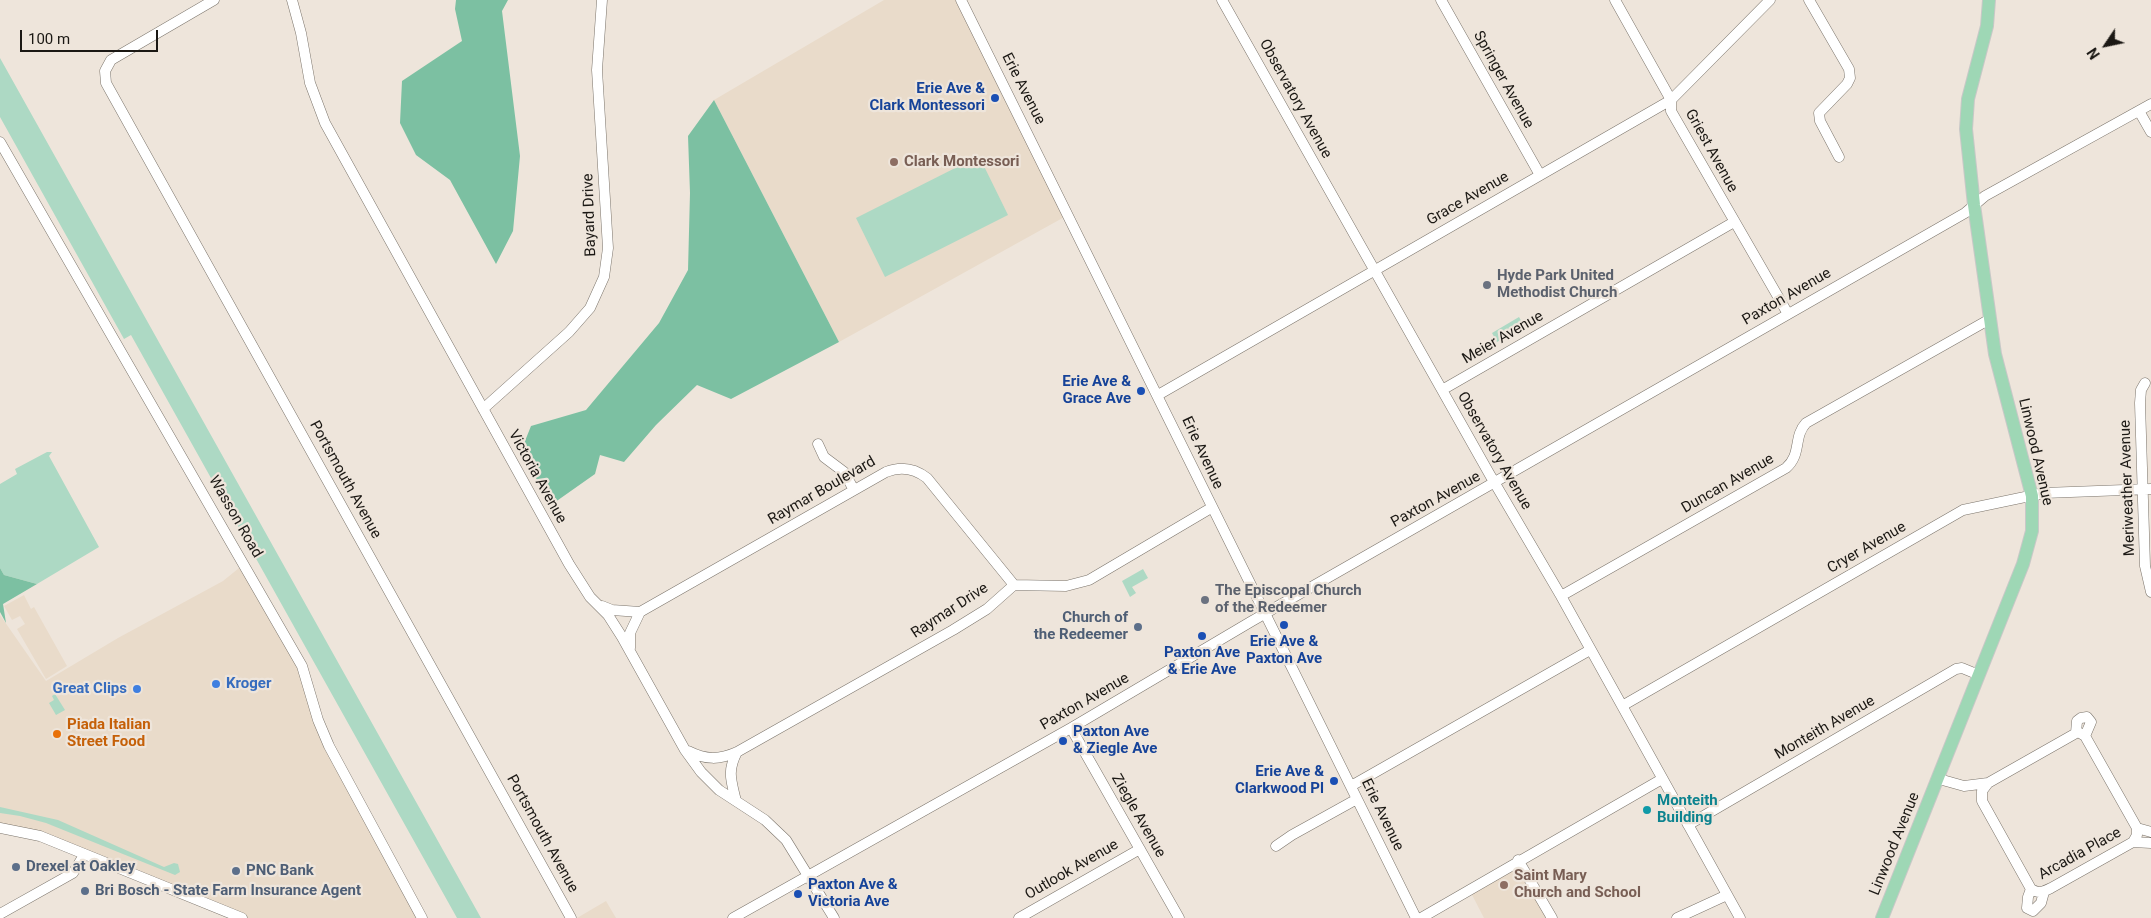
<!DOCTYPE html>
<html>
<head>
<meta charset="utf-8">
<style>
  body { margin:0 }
  #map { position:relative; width:2151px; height:918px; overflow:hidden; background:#eee5db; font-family:Roboto,sans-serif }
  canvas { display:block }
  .north { position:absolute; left:2081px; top:20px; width:50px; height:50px; -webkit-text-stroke:4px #eee5db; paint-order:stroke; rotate:236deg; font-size:14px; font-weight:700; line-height:20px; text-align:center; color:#1b1814 }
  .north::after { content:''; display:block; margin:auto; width:18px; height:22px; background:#1b1814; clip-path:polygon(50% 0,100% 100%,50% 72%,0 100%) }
  .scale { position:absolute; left:20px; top:30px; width:138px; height:22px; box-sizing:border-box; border:2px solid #1b1814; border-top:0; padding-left:6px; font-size:15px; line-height:18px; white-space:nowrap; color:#1b1814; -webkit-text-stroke:4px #eee5db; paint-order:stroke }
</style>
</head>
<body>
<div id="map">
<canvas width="2151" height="918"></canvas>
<div class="north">N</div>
<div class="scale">100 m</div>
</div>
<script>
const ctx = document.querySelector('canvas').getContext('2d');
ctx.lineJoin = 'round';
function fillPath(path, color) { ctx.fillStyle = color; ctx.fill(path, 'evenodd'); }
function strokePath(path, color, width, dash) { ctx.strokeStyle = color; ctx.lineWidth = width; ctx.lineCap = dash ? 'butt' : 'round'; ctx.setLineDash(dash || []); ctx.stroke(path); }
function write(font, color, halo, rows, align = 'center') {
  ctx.font = font + ' Roboto,sans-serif'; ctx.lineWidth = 4.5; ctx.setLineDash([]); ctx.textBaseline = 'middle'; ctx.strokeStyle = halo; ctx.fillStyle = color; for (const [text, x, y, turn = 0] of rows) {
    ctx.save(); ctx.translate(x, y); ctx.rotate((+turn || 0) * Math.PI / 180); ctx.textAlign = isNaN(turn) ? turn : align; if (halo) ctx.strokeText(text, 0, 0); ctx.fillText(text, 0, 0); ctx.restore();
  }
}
const built = new Path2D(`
  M884,0H961L1068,215L839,342L714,100Z
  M244,564L286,637L318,720L422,918H242L84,855L0,828V615L46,681L118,638L223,581Z
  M24,595L31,609L34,607L67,666L46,679L17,629L25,624L20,616L12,620L4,606Z
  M1518,860L1552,918H1484L1469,889Z
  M606,901L616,918H577Z`);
const green = new Path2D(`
  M0,58L481,918H457L131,335L124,339L0,117Z
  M979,156L1008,215L885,277L856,218Z
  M1519,317L1523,324L1515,329L1516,331L1497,342L1492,333Z
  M47,452H52L49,456L99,547L37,584L4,575L0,568V484L17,474L15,469Z
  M1143,569L1148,578L1132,587L1136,593L1130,597L1122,581Z
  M55,694L65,710L56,715L49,703L54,700L52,696Z
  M0,807L58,820L164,867L174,863L178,864L180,872L175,875L46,823L20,816L0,813Z`);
const forest = new Path2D(`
  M456,0H508L502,11L520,156L513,231L496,264L450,180L416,155L400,123L402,81L462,41L455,9Z
  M714,100L839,342L731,399L697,385L656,425L624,462L600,455L595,474L551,505L521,451L531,426L586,410L659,323L688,270L690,193L688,136Z
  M0,568L4,575L37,584L3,604L6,623L0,612Z`);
const minor = new Path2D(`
  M214,0L111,60L105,71L106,83L571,918
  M292,0L301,33L310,83L325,123L569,564L590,597L608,615L622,637L685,750L701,772L719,790L765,820L786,840L834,918
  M961,0L1416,918
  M1222,0L1490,475L1561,596L1740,918
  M1441,0L1540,175
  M1615,0L1671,100V111L1788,314
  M1809,0L1849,69L1850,78L1847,84L1819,113L1820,121L1839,157
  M2139,111L2151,132
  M0,142L302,666L318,720L329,746L422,918
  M2145,383L2141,390L2140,403L2145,566L2151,592
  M1442,390L1734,222
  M1158,395L1671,100L1770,0
  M483,409L569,332L590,308L604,277L608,248L597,70L602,0
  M818,444L824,457L844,472L854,490
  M1561,596L1786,468C1802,454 1793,437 1806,423L1990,319
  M602,606L612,610L640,612
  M630,648V633L640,612L886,472C901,466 914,468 927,478L1014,585
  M1622,706L1963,510L2044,493L2151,489
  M1071,728L1179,918
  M2078,732L2085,736L2137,828V835L2133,842L2051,888C2043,892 2039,894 2031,889L1982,801V791L1988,783Z
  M2076,733L2077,721L2081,718L2087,717L2091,722L2085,736
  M688,751C706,760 719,760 737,752L953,630L987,609L1014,585L1066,586L1089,580L1211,508
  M1939,779L1964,786L1988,783
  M1351,786L1590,650
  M736,801C731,780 727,771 737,752
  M1688,825L1956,669L1962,668L1979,675
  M0,828L40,836L242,918
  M2137,828L2151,832
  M2133,842L2151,843
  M1276,846L1292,835L1357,799
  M1518,860L1552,918
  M2031,889L2028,897L2027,908L2033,911L2041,903L2044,892
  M0,914L73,873L84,855
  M733,918L1071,728L1252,621L1965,213L1985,196L2151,104
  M1019,918L1140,849
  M1421,918L1662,779
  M1677,918L1727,895`);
const major = new Path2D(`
  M1882,918L2023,564L2032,531V496L1995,354L1974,205L1966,129L1968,99L1987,26L1989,0`);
const markers = [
  [995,98,5,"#1a4fb4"],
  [894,162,5,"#8d6e63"],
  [1487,285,5,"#6b7280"],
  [1141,391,5,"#1a4fb4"],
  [1205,600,5,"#6b7280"],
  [1284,625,5,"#1a4fb4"],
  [1138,627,5,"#5c6f8a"],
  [1202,636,5,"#1a4fb4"],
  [216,684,5,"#3f7fe0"],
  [137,689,5,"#3f7fe0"],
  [57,734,5,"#e8710a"],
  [1063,741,5,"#1a4fb4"],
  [1334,781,5,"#1a4fb4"],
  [1647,810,5,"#0f9aa8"],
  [16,867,5,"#5c6f8a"],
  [236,871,5,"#5c6f8a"],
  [1504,885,5,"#8d6e63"],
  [85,891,5,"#5c6f8a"],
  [798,894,5,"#1a4fb4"]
];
const streetNames = [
  ["Springer Avenue",1503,80,61],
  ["Erie Avenue",1023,89,63],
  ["Observatory Avenue",1295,99,61],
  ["Griest Avenue",1711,151,61],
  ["Grace Avenue",1468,199,-30],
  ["Bayard Drive",590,215,-92],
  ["Paxton Avenue",1787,297,-30],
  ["Meier Avenue",1503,338,-30],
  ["Observatory Avenue",1494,451,60],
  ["Linwood Avenue",2035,452,77],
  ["Erie Avenue",1202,453,65],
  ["Victoria Avenue",537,477,61],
  ["Portsmouth Avenue",345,480,61],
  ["Duncan Avenue",1728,484,-30],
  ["Meriweather Avenue",2128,488,-92],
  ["Raymar Boulevard",822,491,-30],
  ["Paxton Avenue",1436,500,-29],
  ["Wasson Road",235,517,60],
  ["Cryer Avenue",1867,548,-30],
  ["Raymar Drive",950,611,-33],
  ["Paxton Avenue",1085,702,-30],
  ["Monteith Avenue",1825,728,-30],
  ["Erie Avenue",1382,815,64],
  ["Ziegle Avenue",1138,816,60],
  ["Portsmouth Avenue",542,834,61],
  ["Linwood Avenue",1895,844,-68],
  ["Arcadia Place",2080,854,-29],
  ["Outlook Avenue",1072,870,-30]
];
const transitNames = [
  ["Erie Ave &",985,89],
  ["Clark Montessori",985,106],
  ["Erie Ave &",1131,382],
  ["Grace Ave",1131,399],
  ["Erie Ave &",1284,642,"center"],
  ["Paxton Ave",1284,659,"center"],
  ["Paxton Ave",1202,653,"center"],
  ["& Erie Ave",1202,670,"center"],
  ["Paxton Ave",1073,732,"left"],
  ["& Ziegle Ave",1073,749,"left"],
  ["Erie Ave &",1324,772],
  ["Clarkwood Pl",1324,789],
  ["Paxton Ave &",808,885,"left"],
  ["Victoria Ave",808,902,"left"]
];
const educationNames = [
  ["Clark Montessori",904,162],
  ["Saint Mary",1514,876],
  ["Church and School",1514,893]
];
const worshipNames = [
  ["Hyde Park United",1497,276],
  ["Methodist Church",1497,293],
  ["The Episcopal Church",1215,591],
  ["of the Redeemer",1215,608]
];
const serviceNames = [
  ["Church of",1128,618,"right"],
  ["the Redeemer",1128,635,"right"],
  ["Drexel at Oakley",26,867],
  ["PNC Bank",246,871],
  ["Bri Bosch - State Farm Insurance Agent",95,891]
];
const shopNames = [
  ["Kroger",226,684],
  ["Great Clips",127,689,"right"]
];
const foodNames = [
  ["Piada Italian",67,725],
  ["Street Food",67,742]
];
const cultureNames = [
  ["Monteith",1657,801],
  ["Building",1657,818]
];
fillPath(built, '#e9dbca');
fillPath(green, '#add9c4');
fillPath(forest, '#7cc0a2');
strokePath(minor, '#7b746b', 11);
strokePath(major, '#c8c8c7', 14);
strokePath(minor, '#fff', 10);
strokePath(major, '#9ed7b5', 12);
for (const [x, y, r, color] of markers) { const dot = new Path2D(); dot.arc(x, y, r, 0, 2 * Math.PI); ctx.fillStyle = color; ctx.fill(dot); strokePath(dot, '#eee5db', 2); }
write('15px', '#1b1814', '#eee5db', streetNames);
write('bold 15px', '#164399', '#eee5db', transitNames, 'right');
write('bold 15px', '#785e54', '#eee5db', educationNames, 'left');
write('bold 15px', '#5b616d', '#eee5db', worshipNames, 'left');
write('bold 15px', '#4e5e75', '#eee5db', serviceNames, 'left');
write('bold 15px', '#366cbe', '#eee5db', shopNames, 'left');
write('bold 15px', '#c56008', '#eee5db', foodNames, 'left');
write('bold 15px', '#0d838f', '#eee5db', cultureNames, 'left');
</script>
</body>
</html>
